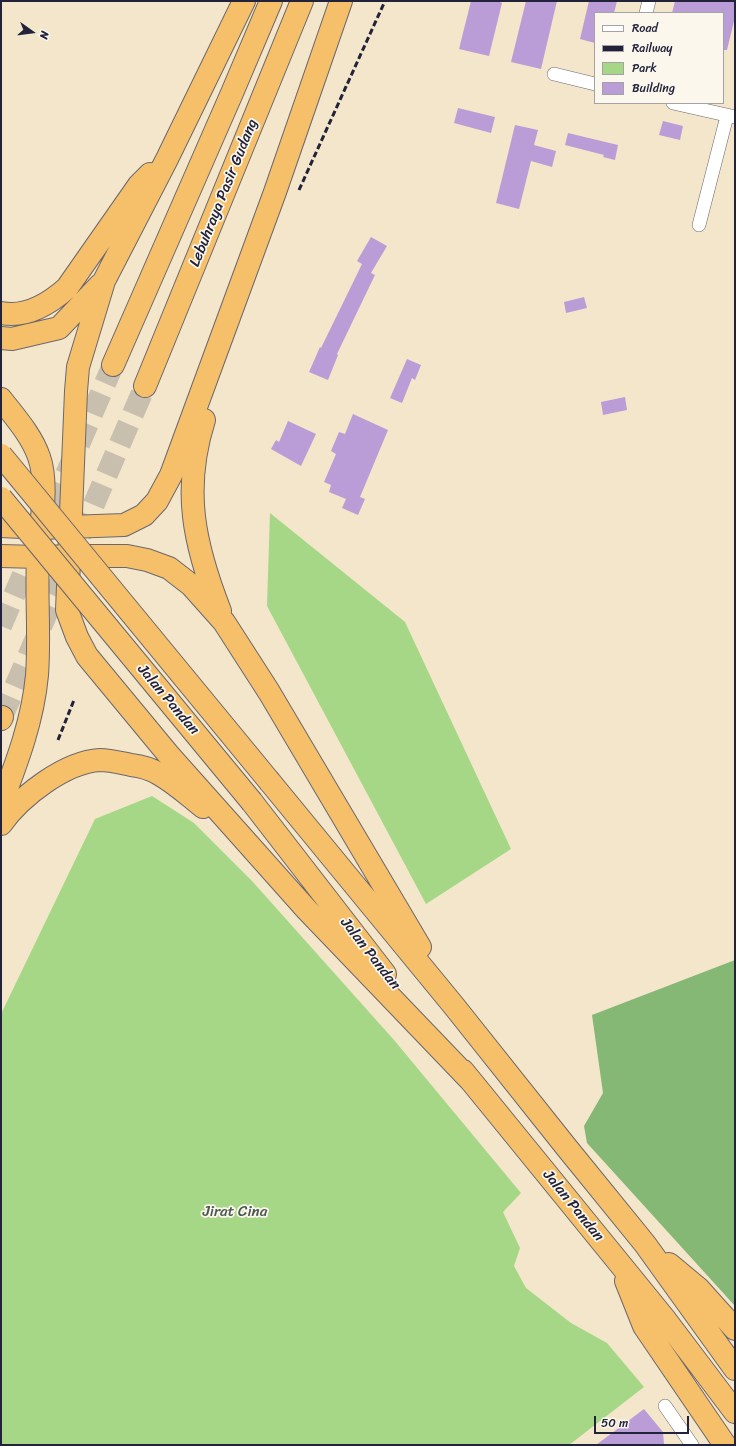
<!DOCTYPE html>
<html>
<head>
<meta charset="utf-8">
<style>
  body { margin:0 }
  #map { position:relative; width:736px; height:1446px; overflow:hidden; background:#f3e6cb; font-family:Sriracha,sans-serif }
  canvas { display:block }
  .frame { position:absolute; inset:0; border:2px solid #22223b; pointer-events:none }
  .legend { position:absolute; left:594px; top:12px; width:130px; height:92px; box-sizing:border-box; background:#fbf7ec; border:1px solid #a4a2a5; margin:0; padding:5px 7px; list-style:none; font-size:12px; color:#22223b }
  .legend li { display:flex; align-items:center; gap:8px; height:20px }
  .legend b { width:20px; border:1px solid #a4a2a5 }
  .north { position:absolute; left:12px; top:12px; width:40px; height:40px; -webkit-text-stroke:3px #fbf7ec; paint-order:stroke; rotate:104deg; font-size:11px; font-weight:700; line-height:16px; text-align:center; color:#22223b }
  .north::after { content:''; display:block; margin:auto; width:14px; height:18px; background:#22223b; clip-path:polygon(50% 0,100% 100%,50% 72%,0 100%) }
  .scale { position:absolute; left:594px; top:1416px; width:95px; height:18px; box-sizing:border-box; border:2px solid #22223b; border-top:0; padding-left:5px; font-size:12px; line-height:14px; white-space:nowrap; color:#22223b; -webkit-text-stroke:3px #fbf7ec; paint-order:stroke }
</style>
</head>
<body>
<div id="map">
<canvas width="736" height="1446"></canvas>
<div class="frame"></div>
<ul class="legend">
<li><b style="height:5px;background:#fff"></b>Road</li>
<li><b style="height:5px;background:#22223b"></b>Railway</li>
<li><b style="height:11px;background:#a5d787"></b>Park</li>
<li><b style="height:11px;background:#ba9dd7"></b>Building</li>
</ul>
<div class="north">N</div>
<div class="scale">50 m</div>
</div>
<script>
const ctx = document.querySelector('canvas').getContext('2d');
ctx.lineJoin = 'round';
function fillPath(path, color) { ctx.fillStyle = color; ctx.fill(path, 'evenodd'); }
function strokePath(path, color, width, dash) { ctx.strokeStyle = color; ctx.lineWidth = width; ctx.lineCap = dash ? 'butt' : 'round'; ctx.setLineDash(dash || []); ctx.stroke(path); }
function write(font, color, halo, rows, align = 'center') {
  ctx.font = font + ' Sriracha,sans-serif'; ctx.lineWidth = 3.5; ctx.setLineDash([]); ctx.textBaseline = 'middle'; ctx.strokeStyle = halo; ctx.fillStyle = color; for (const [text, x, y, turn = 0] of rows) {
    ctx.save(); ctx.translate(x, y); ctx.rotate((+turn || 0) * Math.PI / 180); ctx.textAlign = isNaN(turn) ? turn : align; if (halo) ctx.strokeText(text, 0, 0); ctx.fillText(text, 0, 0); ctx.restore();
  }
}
const green = new Path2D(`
  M270,513L405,622L511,849L426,904L267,606Z
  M152,796L194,823L252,881L394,1040L521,1193L503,1212L520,1248L514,1266L526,1288L571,1323L607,1343L644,1387L569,1445H1V1014L95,819Z`);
const forest = new Path2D(`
  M735,960V1306L587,1143L584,1126L603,1093L592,1015Z`);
const building = new Path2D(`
  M471,1H500V2L502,3L489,56L459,49Z
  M526,1H557L541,69L511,62Z
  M589,1H617L614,13H595V43L580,39Z
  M675,1H735V17L727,50H723V13H672Z
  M458,108L495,117L491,133L454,123Z
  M663,121L683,126L680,140L659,135Z
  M515,125L538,130L534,145L556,151L552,167L531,161L519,209L496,203Z
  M568,133L618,145L615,160L603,157L604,155L565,145Z
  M371,237L387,246L371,273L375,275L337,354L338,355L328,380L309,372L320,347L321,348L362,264L357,261Z
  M584,297L587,308L566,313L564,302Z
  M407,359L421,365L415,380L412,378L402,403L390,398Z
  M625,397L627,410L603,415L601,402Z
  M353,414L388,430L360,497L365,499L358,515L342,508L346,499L329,492L331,485L324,482L336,454L331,451L339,432L345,434Z
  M288,421L316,434L301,466L271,449L276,440L279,442Z
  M644,1409L663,1432L664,1445H596Z`);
const highwayTunnel = new Path2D(`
  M1,626L113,365
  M2,717L145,386`);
const street = new Path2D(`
  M646,13L649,1
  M554,74L595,84
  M673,103L735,117
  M699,225L727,116
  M665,1406L692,1445`);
const highway = new Path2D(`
  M244,1L167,159L104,281L78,367L76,391L67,610L77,637L87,656L168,754L307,910L472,1082
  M1,313C26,318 49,304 67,288L139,185L150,174
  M1,338L12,339L59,328L100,285
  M113,365L232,93L271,1
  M145,386L302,1
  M1,399C15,417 32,436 39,457C49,485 40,527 38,557C36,596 40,636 37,675C33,720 17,762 1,804
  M204,420C182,490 194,544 220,611
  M1,526L41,528L124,525L144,515L157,501L171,475L275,192L341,1
  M1,556L38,557L69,556H127L147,560L169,568L191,585L224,622L269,692L420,947
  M1,719L2,717
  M270,782L454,1006L567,1148L645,1244L735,1369
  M252,802L385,974
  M1,824C21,796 65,762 100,760C110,760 121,763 131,765C140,766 151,769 159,774C175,783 189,796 203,807
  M463,1071L664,1318L735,1412
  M669,1264L699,1289L735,1329
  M626,1281L644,1326L725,1445`);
const rail = new Path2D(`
  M299,190L385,1
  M58,740L74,700`);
const highwayBridge = new Path2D(`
  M1,455L270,782
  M1,498L252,802`);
const streetNames = [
  ["Lebuhraya Pasir Gudang",224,193,-68],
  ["Jalan Pandan",168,700,50],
  ["Jalan Pandan",370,954,52],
  ["Jalan Pandan",573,1206,51]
];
const parkNames = [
  ["Jirat Cina",235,1212]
];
fillPath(green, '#a5d787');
fillPath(forest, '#84b874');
fillPath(building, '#ba9dd7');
strokePath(highwayTunnel, '#c9bfae', 22, [22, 11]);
strokePath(street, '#6b676d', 14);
strokePath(highway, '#6b676d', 24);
strokePath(street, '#fff', 13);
strokePath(highway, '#f6c06b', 22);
strokePath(rail, '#22223b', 3, [6, 3]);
strokePath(highwayBridge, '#6b676d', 24, []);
strokePath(highwayBridge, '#f6c06b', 22);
write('15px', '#22223b', '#fbf7ec', streetNames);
write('15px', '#495852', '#fbf7ec', parkNames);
</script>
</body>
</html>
